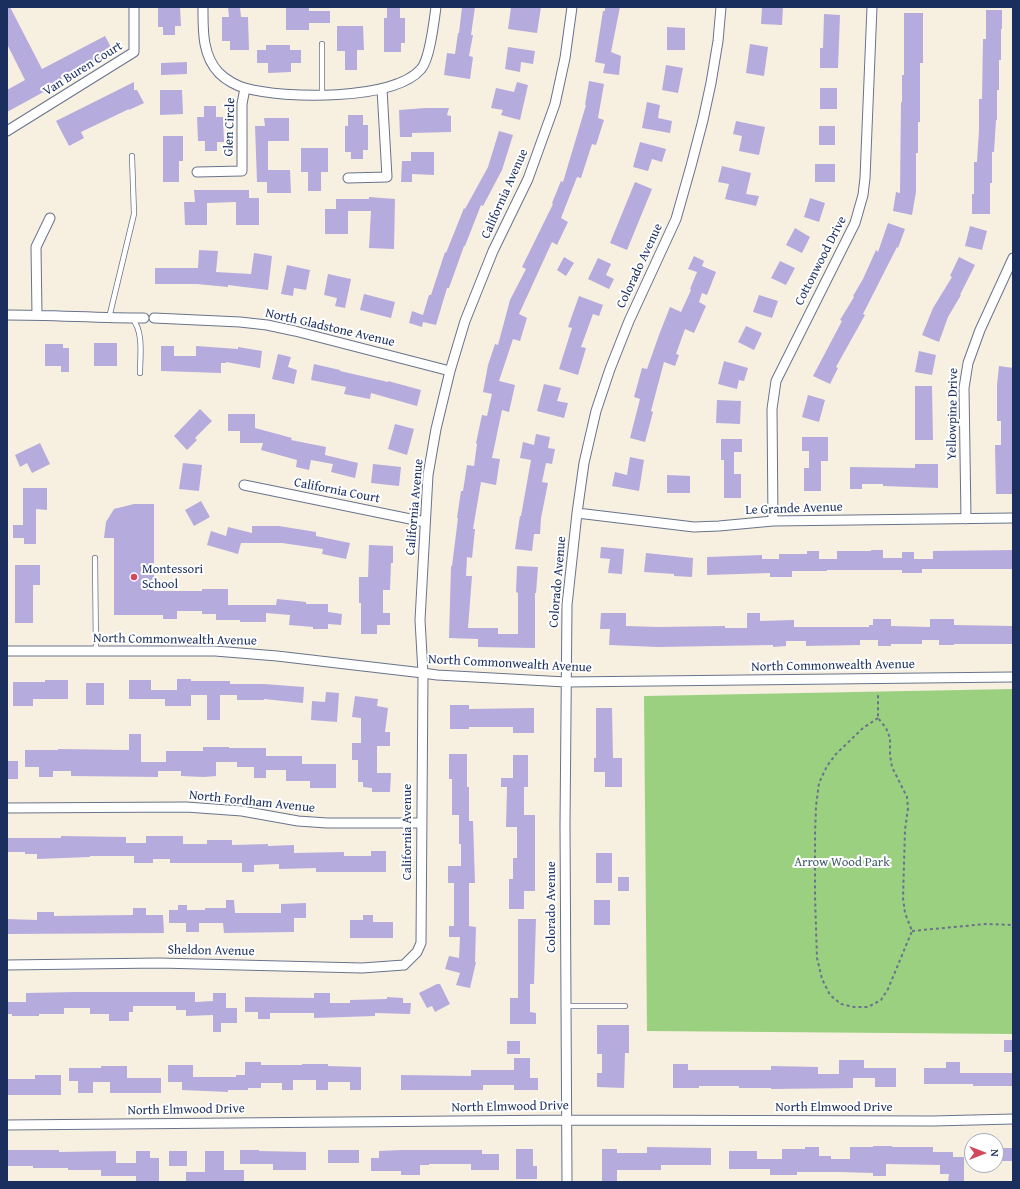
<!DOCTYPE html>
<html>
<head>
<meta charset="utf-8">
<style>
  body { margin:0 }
  #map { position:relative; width:1020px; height:1189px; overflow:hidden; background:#f7f0e1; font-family:"Gentium Book Plus",serif }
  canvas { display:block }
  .frame { position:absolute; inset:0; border:8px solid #1b2f5e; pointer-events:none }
  .north { position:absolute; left:964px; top:1133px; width:40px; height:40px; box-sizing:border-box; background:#fff; border:1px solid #a4acbf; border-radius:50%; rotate:90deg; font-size:11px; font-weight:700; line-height:16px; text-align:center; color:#1b2f5e }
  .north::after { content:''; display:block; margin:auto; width:14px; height:18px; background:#d1495b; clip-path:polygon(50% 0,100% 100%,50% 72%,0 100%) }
</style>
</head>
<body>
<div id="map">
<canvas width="1020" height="1189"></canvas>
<div class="frame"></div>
<div class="north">N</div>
</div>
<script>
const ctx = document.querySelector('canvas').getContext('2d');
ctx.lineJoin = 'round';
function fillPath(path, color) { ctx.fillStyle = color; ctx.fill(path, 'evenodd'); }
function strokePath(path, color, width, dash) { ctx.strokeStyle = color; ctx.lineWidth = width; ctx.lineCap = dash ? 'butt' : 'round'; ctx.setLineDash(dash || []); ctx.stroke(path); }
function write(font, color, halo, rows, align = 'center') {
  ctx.font = font + ' "Gentium Book Plus",serif'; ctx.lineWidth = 4; ctx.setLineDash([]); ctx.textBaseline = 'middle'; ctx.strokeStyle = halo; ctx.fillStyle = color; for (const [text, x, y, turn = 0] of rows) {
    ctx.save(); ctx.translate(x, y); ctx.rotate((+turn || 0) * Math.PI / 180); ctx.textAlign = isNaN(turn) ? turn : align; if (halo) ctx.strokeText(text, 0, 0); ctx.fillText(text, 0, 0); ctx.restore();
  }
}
const green = new Path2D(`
  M1013,689V1034L647,1031L644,696Z`);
const building = new Path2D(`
  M7,7H10L42,69L105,36L114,53L47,87L49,89L7,112V90L25,80L7,44Z
  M158,7H180L181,26H175V35H163V27H158Z
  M228,7H240L241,17H248L249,50H230V41H222V17H229Z
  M387,7H400V18H405V43H401V52H384V18H387Z
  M462,7H475L471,35H473L469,56L473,57L470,79L444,75L447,53L455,54L458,33H459Z
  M511,7H541L537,33L508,29Z
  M605,7H620L611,52L621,56L619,75L603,73L605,64L595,62L603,11H605Z
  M762,7H783L782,25L761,24Z
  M286,8H309V11H330V23H309V30H286Z
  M986,10H1002V29H1001V60H999V90H997V120H996L994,152H992V183H990V214H972V194H974V162H977L979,130V99H982L983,39H986Z
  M904,13H923V63H920V122H918V153H916V192L912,215L893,211L896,192L900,193L901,102H902V75H904Z
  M824,14L840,15L838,68H820V48H823Z
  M337,26H363L364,50H357V70H345V51H337Z
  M667,27L685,28V50H667Z
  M750,44L768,47L764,76L746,73Z
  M266,45H290V50H301V63H291V72L268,73V63H257V50H266Z
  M508,47L535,51L533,64L521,62L520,72L505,69Z
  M187,62V74L161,75V63Z
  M666,65L683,68L678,93L662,90Z
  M589,81L604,84L598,118L604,120L596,145L592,144L581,178L577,177L561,218L568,222L557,245L552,242L519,314L527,318L520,341L513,339L499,381L515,385L509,412L502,410L492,458L500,459L496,485L481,482L473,529H475L472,558L467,557L466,576H472L468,628H498V634H518V593L516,592L517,566L538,567L536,593H535V648L478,647V639L449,638L451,566H452L458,518H457L461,491H463L467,465L474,466L477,444L476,443L482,415L487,416L492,394L483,392L488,365L495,344L498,345L510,300L526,269L522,267L553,204L552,203L561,181L563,182L586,105H585Z
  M134,82V90H137L144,103L129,110V109L81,132L84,138L69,146L56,121Z
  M517,82L528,85L520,120L501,115L503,110L491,108L496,88L514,92Z
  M820,88H837V109H820Z
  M160,90H182L183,114L160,115Z
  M647,102L660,105L658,118L672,121L670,133L642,128Z
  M204,106H216V117H223L224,142H217V151H205V141H198L197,117H204Z
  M425,108H449L447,115L451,116V132L412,133V137H400L399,110Z
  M348,115H363V125H368V150H363V159H351V152H345V126H348Z
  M264,118H289V141H268V170H290L291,193H267V182H257L255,126H265Z
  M736,121L765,127L759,155L739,151L742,136L733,134Z
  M819,126H835V145H819Z
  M499,131L513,135L502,170L483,206L481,205L465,246H464L449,288H447L436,325L423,322L422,327L409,323L412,311L423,315L429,295H431L445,252L446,253L464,208L465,209L488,167Z
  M163,136H183V161H179V182H163Z
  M640,142L666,149L662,162L652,159L648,171L633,167Z
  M301,148H328V172H321V191H308V172H301Z
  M411,152H434V175L412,174V182H401L402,161H411Z
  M815,164H835V182H815Z
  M722,166L751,173L746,194L759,196L756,206L725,199L729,184L718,182Z
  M635,182L652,189L627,250L610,243Z
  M194,190H249V198H259V225H236V202L207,203V225H185L184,202H195Z
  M369,197L395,199L394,249L369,248L371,211H348V234H325V209H336V199H369Z
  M810,198L825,203L819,222L804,217Z
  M888,223L905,229L898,248L897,247L863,314L865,315L836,367L838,368L830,384L813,376L842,321L840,320L854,297L853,296L863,279L876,250L878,252Z
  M970,226L987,231L982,250L965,246Z
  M795,228L810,237L802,253L786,245Z
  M199,250L218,251L216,272L251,274L254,253L272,256L268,290L228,285V287L197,284H155V268H198Z
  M694,256L704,261L702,266L716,272L707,295L702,293L699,302L706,306L694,333L685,329L676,354L679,355L675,366L664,362L651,411L653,412L645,442L630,438L640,399L634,397L642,368L647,369L659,335L670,307L681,312L691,290L690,289L697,272L688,269Z
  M564,257L574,263L566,276L557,270Z
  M959,257L975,265L960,295H961L948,317L939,342L922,335L933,308L952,277L950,276Z
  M598,258L611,264L606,275L614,279L609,289L588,279Z
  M780,261L795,268L786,285L771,278Z
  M287,265L310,270L306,290L294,288L293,296L281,294Z
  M328,274L351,279L345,308L335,306L337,298L324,295Z
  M364,294L395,302L391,318L360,310Z
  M759,295L778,301L772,318L753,312Z
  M579,296L603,305L599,316L593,314L581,347L586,348L578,375L559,369L572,328L568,327Z
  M746,326L762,333L754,350L738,342Z
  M94,343H117V366H94Z
  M45,344H63V348H69V372H61V366H45Z
  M161,346H174V356H196V346L238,349V347L262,351L260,368L226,362V363H221V373L161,371Z
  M919,351L936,355L932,375L915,372Z
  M278,354L291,357L288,367L297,370L294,384L272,379Z
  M724,361L748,368L744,381L739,380L737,389L718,384Z
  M314,364L340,370V371L388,382V381L421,390L417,406L371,393L370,399L344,394L346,387L311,380Z
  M999,366L1013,368V494H996L995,445H1001V421H997V385Z
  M544,384L561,388L557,401L568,403L564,418L537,411Z
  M915,386H932L933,440H915Z
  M808,395L825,400L819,422L802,417Z
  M717,400L741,401L740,424L716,423Z
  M200,409L212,421L195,438L197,440L187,450L174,436Z
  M228,414H255V428L292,438L291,440L326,447L325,455L358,463L355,478L331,472L333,464L311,460L309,470L296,467L297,460L261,450L263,443H240V431H228Z
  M395,424L414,429L407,455L388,449Z
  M536,434L550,437L548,448L555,449L552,464L546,463L542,482L548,483L541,518L540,534H534L532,551L515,549L520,516H521L531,460L520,458L523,442L534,445Z
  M802,437H828V461H821V491H804V468H809V451H802Z
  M721,439H742V452H734V474H741V498H724V460H721Z
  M40,443L50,464L32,473L27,463L20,467L15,455Z
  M630,457L644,460L639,491L612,486L615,472L627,475Z
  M183,463L202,465L199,491L179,489Z
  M373,464L401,467L399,486L371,483Z
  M915,464H938V488L883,486V484H862V489H850V467L915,468Z
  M667,475L690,476V493H667Z
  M23,488H47V510L36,509V544H24V538H13V525H23Z
  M201,501L210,517L194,526L185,510Z
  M134,504H154V591H202V589H228V605H276L277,599L306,602V604H328V612L342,614L341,625L328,624V629H313V627L289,625L290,615L266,613V622H240V620H216V614H202V611H177V619H163V615H114V538H104L106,522L114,509Z
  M252,526H279L316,532V536L350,543L346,559L322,554L323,549L282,543H241L238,554L207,545L211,531L226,536L228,527L252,533Z
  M369,545L393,546V563H391L390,590H383V613H390V625H377V634H361V603H359V577H368Z
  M601,547L624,549L622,574L608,573L610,559L600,558Z
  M871,550H883V558H902V552H914V559H933V551L1013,550V569H922V573H902V570H827V571H792V577H770V573L707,575V557L762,555V559H779V554H807V551H819V559H837V551H871Z
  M646,553L693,558L692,577L674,576V574L644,572Z
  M15,565H40V585H33V623H15Z
  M601,613H626V626L658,627L725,626V628H747V613H760V621L794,620V627H869V625H873V619H891V626L930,627V619H954V625L1013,626V644H954V645H939V640H922V644H891V646H878V640H860V645L806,646V641H786V646L773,647V645L658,647L609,645L610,629H600Z
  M177,679H191V681H230V684H264L304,687L303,703L264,699V700H237V695H220V720H207V695H191V706H165V699H129V680H151V690H177Z
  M45,680H68V699H33V706H13V682H45Z
  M86,683H104V705H86Z
  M326,692L339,693L337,722L311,720L312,701L325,702Z
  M355,696L378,699L377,706L388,708L385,732H390V746H377V773H391L390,792H372V788L363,787V782H358V760H352V743H361V718L352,717Z
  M450,705H469V709L534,708V733H513V727H469V729H450Z
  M596,708H612L613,758H622V787H605V772H594V758H596Z
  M129,734H141V762H166V751H203V747H229V748H266V756H302V764H336V788H310V781H286V770H266V778H254V767H237V762H216V776L204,777L181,776V771H158V777L71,776V771H53V777H39V767H25V750H58V749L129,750Z
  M449,754H467V787H469V821H473L475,883H469V926L476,927L475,962H476L470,988L456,985L460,973L445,969L449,956L459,958L460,937H449V926H454V883H448V866H461V844H459V815H452V779H449Z
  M513,755H528V787H524V815H535V891H524V909H509V879H513V858H517V827H506L507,787H501V778H513Z
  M7,761H18V779H7Z
  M61,836L126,837V843H146V836H183V844H207V840H232V845L268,844V846L294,845V853L344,852V856H371V851H386V872H316V868L279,869V864L254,865V872H242V863H170V859H153V863H134V856H90V857L37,859V854H25V852H7V838H61Z
  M596,853H612V883H596Z
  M618,877H629V891H618Z
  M226,900H234L235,913H281V904L306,903V918H294V932L224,933L223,923H199V932H186V923H169V910H178V905H187V910H205V908H226Z
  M594,900H610V925H594Z
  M133,908H146V915H163L164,933L7,934V919L37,920V912H54V916L133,915Z
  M363,915H373V922H393V938H350V920H363Z
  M518,919H536L534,984H530V1012L536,1013V1024H510V998H518Z
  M437,984H440L450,1004L435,1012L432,1006L427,1008L419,993Z
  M76,992H195V1002L213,1001V993H226V1008H237V1023H221V1032H213V1015L186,1016V1010H176V1006H133V1012H129V1021H109V1014H90V1008H64V1014H39V1016H12V1014H7V1002H26V993Z
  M314,993H330V1003H350V1000L387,999V997L403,998V1003H411L410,1014L375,1013V1016L314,1018V1013H270V1019H258V1012H245V997L314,998Z
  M597,1025H629V1053H625L624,1088L597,1087V1073H602V1054H597Z
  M1004,1040H1013V1052H1004Z
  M507,1041H520V1054H507Z
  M514,1058H530V1078H538V1090H514V1085H483V1090H401V1075L471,1076V1070H514Z
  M839,1060H864V1068H896V1087H875V1078H853V1088L771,1089V1088H739V1086H699V1088H673V1064H688V1070H771V1066L818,1067V1074H839Z
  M245,1062H261V1065H302V1064H328V1066L361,1067V1090H350V1082H328V1090H316V1080H293V1090H282V1083H261V1088H248V1090H228V1092L182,1090V1082H168V1065H193V1077H236V1075H245Z
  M946,1062H960V1073H1013V1086H973V1084H924V1068H946Z
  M101,1066H127V1078H161V1093H110V1082H93V1093H78V1081H69V1068H101Z
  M35,1075H61V1095H7V1079H35Z
  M873,1146H892V1147H933V1152H953V1157H964V1182H948L949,1174H940V1165L886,1164V1176H873V1173L839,1172H797V1175H770V1169H729V1151H757V1159H782V1149H805V1147H819V1156H831V1159H850V1147H873Z
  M647,1147L711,1148V1165H661V1170H617V1182H602V1149H617V1153H647Z
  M996,1148H1013V1161H996Z
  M516,1149H533V1166H537V1179H516Z
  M7,1150H59V1152L116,1151V1163H136V1151H150V1158H159V1181L136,1182V1176H101V1170H68V1168H33V1166H7Z
  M240,1150H259V1151L306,1152V1170H273V1164H240Z
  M328,1150H359V1163H328Z
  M401,1150H482V1154H499V1170H471V1164H429V1165H420V1175H401V1171H371V1158H379V1151Z
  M169,1151H187V1166H169Z
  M205,1151H224V1170H244V1182H186V1172H205Z`);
const path = new Path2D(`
  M878,718L863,728L836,754L827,766L819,783L816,806L815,835V897L817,958L822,979L830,995L841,1004L854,1007H868L881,1000L888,989L912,931L905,913L903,898L905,830L908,808L907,797L892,767L890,755V738L886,728L878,718V694
  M912,931L986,924L1013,925`);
const lane = new Path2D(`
  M322,44V94
  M109,318L134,214L132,156
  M132,318C144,332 140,355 140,373
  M95,558L96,651
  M566,1006H625`);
const street = new Path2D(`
  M203,7C203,30 202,55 219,73C226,80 237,86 245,88C284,99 394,101 421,69C430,59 434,21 436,7
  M7,131L134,52V7
  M197,172L242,171V104L245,88
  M348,178L387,177L382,89
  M7,315C53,315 98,318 144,318
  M37,315L36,247L50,218
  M154,318L240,322L267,325L295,331L450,371
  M244,485L425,522
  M577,513L694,527L719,526L773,521L1013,518
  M966,519L964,388L968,363L980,330L1013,258
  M773,521L772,409L776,381L855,223L863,195L865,178L872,7
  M7,651H215L277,656L423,673L437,675L566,682L1013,677
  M7,808L186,807L242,811L298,821L327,823H422
  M7,965L159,963L362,968L404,965L417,952L421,943L423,673L420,620L428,475L436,429L450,371L465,321L493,251L528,179L555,104L565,58L572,7
  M7,1125L568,1120L933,1121L1013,1119
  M567,1182L565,824L567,605L577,513L584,463L596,411L610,369L629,321L676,219L691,166L703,120L711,83L718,41L721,7`);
const markers = [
  [134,577,4,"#d1495b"]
];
const streetNames = [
  ["Van Buren Court",83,69,-32],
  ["Glen Circle",230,127,-88],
  ["California Avenue",505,194,-66],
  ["Cottonwood Drive",821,261,-63],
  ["Colorado Avenue",640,266,-65],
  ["North Gladstone Avenue",330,328,13],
  ["Yellowpine Drive",953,414,-89],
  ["California Court",337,491,11],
  ["California Avenue",415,507,-85],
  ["Le Grande Avenue",794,509,-2],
  ["Colorado Avenue",558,582,-85],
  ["North Commonwealth Avenue",175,640,1],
  ["North Commonwealth Avenue",510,664,3],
  ["North Commonwealth Avenue",833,666,-1],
  ["North Fordham Avenue",252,802,6],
  ["California Avenue",408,832,-90],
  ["Colorado Avenue",552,907,-90],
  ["Sheldon Avenue",211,951,1],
  ["North Elmwood Drive",510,1107,-1],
  ["North Elmwood Drive",834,1108],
  ["North Elmwood Drive",186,1110,-1]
];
const poiNames = [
  ["Montessori",142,570],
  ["School",142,585]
];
const parkNames = [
  ["Arrow Wood Park",842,863]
];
fillPath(green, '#9cd081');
fillPath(building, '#b6abdd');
strokePath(lane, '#68738c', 6);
strokePath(street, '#68738c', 11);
strokePath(path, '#68738c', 2, [3, 3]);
strokePath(lane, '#fff', 4.5);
strokePath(street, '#fff', 9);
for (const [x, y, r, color] of markers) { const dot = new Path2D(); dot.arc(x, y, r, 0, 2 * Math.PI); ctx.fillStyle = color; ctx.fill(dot); strokePath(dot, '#fff', 1.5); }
write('13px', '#1b2f5e', '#fff', streetNames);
write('13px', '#1b2f5e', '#fff', poiNames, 'left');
write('13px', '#425f68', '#fff', parkNames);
</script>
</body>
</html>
